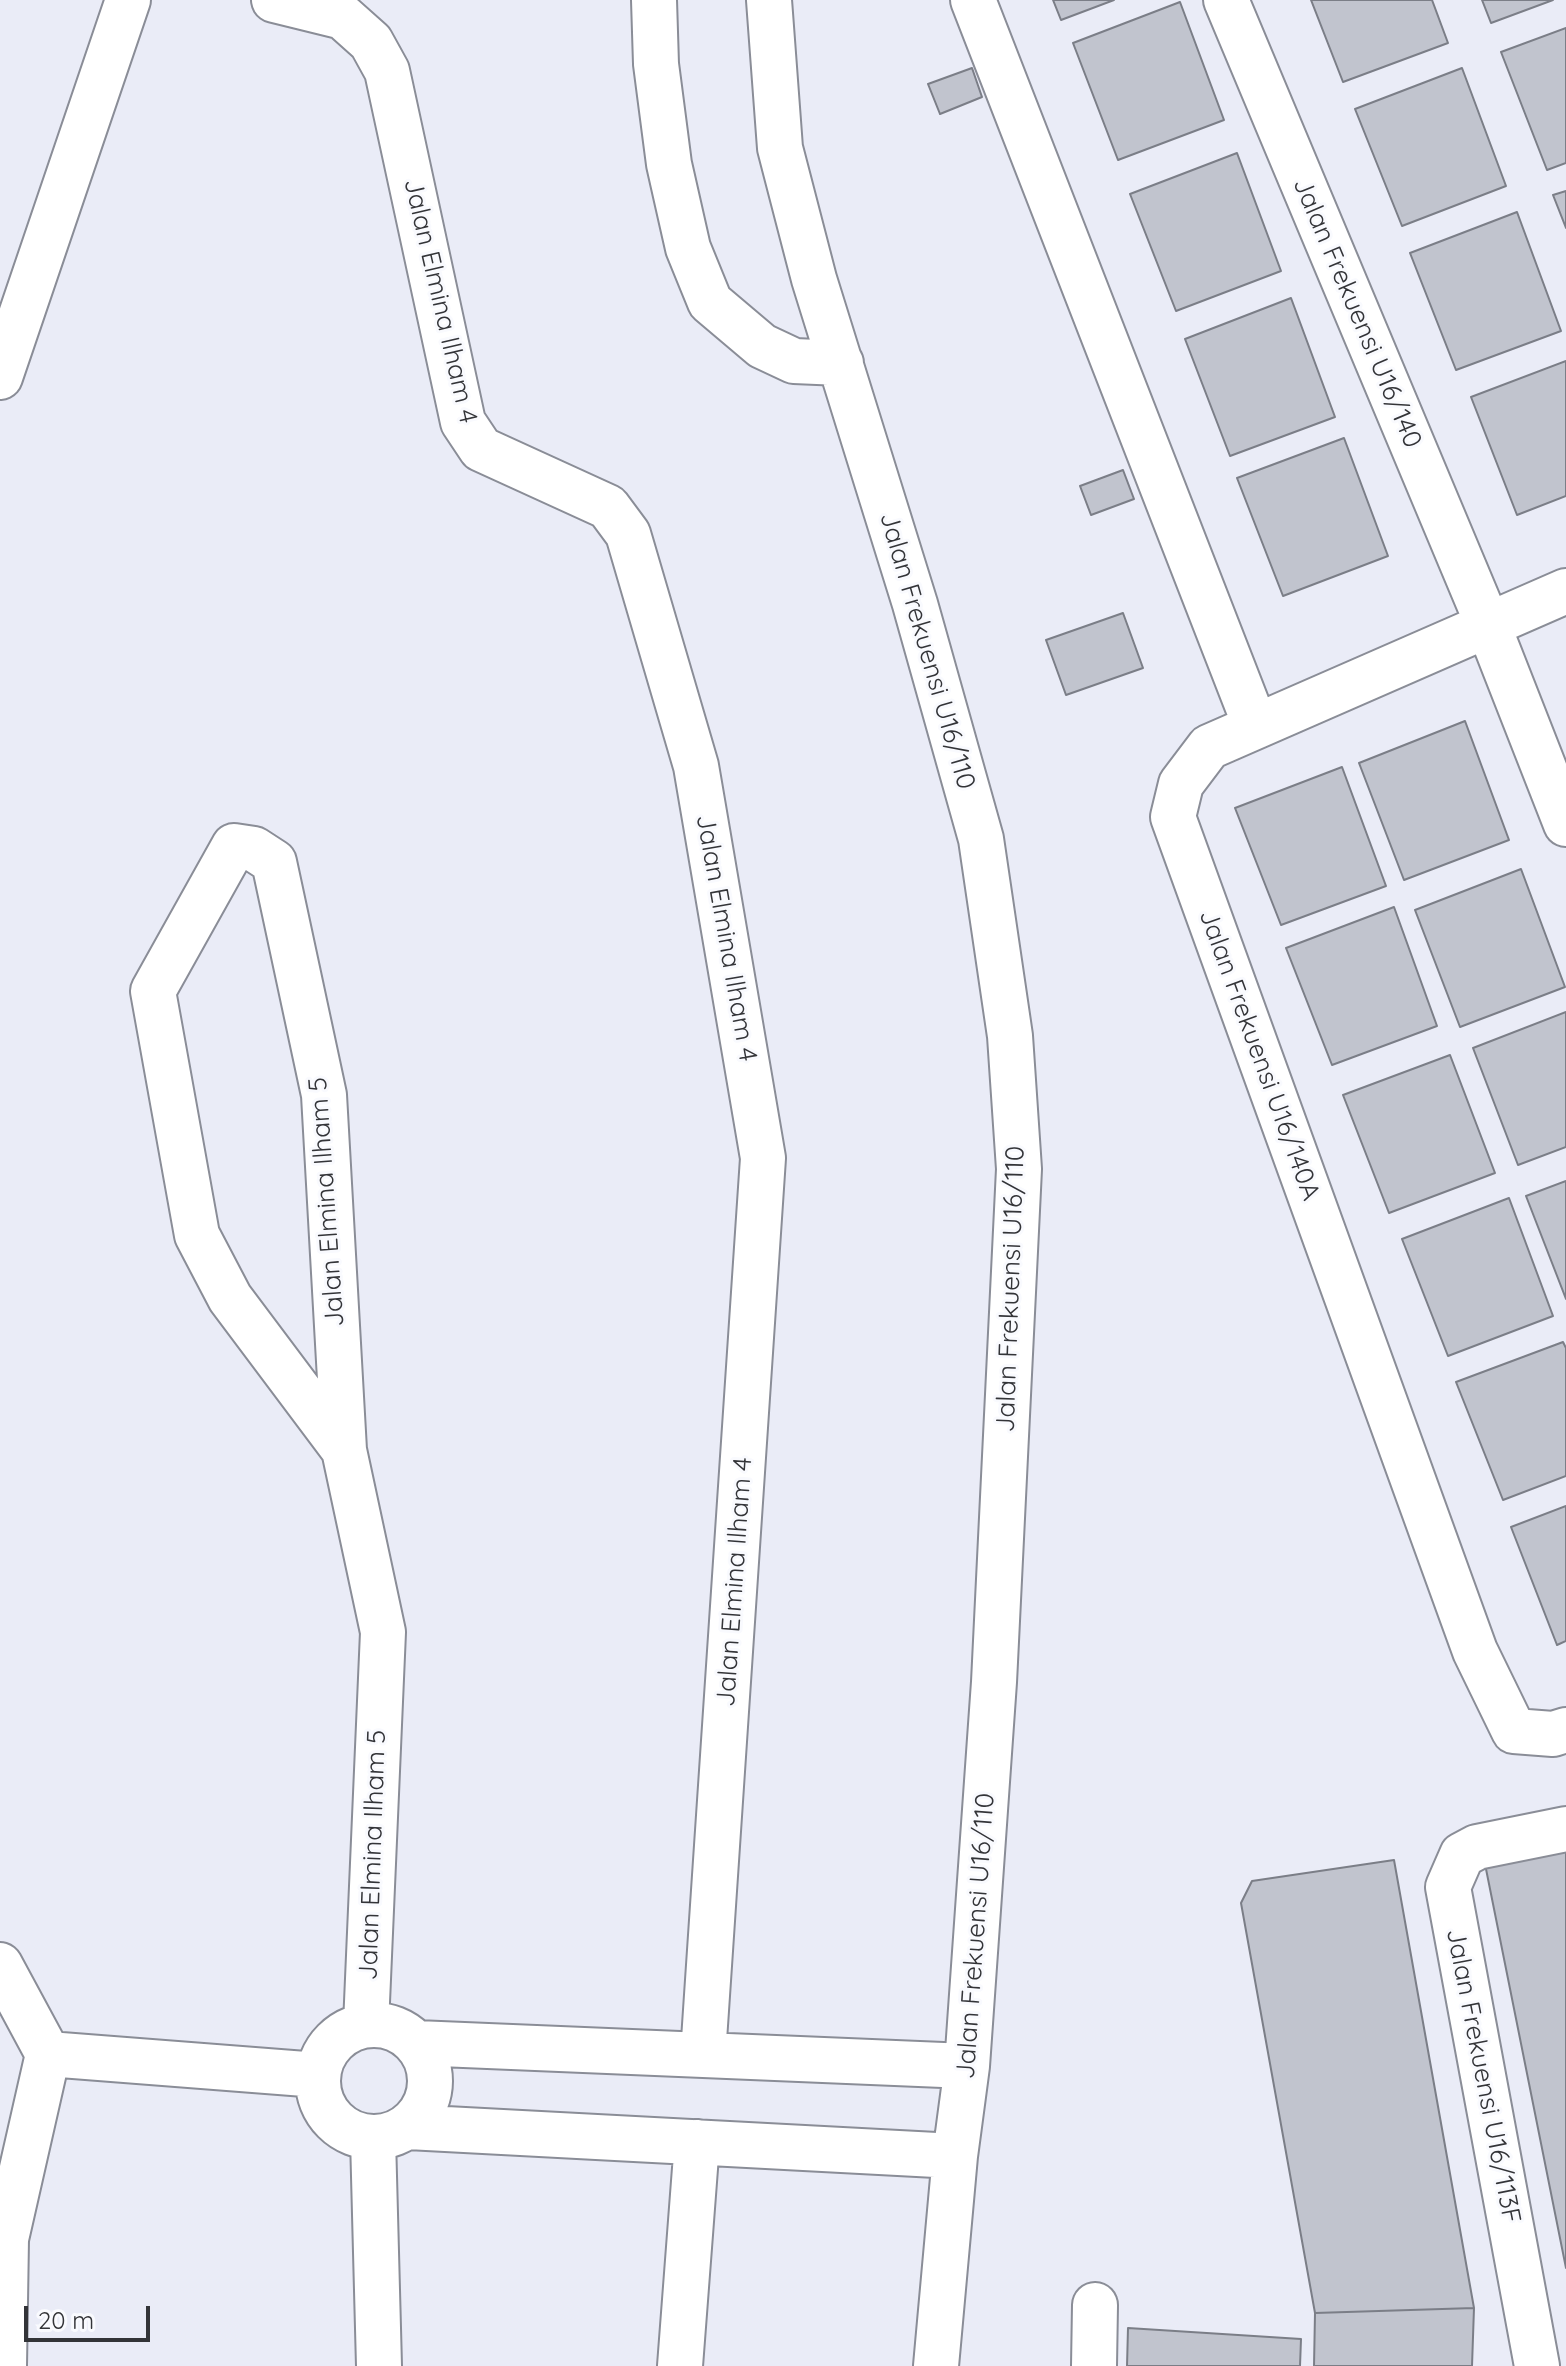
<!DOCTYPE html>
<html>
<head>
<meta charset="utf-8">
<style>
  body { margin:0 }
  #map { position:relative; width:1566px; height:2366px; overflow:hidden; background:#eaecf7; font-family:Quicksand,sans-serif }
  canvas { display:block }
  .scale { position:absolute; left:24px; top:2306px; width:126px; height:36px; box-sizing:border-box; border:4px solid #333438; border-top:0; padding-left:10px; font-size:24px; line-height:28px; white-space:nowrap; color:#333438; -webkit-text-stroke:6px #f9fafe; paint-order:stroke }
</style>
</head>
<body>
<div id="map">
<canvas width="1566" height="2366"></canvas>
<div class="scale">20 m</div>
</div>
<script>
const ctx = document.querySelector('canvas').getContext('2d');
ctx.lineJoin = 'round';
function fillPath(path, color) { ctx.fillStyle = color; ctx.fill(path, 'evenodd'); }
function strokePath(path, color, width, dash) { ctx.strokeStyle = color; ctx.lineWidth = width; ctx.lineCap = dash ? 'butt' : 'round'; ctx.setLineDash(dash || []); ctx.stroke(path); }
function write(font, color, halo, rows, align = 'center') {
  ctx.font = font + ' Quicksand,sans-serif'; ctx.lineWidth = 6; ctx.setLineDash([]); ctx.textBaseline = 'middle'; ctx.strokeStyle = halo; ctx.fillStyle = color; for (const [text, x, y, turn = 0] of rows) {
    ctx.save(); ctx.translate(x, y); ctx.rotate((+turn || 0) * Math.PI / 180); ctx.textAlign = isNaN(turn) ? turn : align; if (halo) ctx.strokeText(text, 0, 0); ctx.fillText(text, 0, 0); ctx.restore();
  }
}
const building = new Path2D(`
  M1053,0H1114L1061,20Z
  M1311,0H1432L1448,43L1343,82Z
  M1482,0H1553L1491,23Z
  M1180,2L1224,120L1118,160L1073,43Z
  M1566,28V163L1547,170L1501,52Z
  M972,68L982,97L940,114L928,84Z
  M1462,68L1506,186L1402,226L1355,109Z
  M1237,153L1281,271L1176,311L1130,194Z
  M1566,191V228L1553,195Z
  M1517,212L1561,331L1456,370L1410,253Z
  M1291,298L1335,417L1230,456L1185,339Z
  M1566,361V496L1517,515L1471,397Z
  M1344,438L1388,556L1283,596L1237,478Z
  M1123,470L1134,499L1091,515L1080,486Z
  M1123,613L1143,668L1066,695L1046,640Z
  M1465,721L1509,840L1404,880L1359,763Z
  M1342,767L1386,886L1281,925L1235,808Z
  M1521,869L1565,987L1460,1027L1415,910Z
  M1394,907L1437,1026L1332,1065L1286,948Z
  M1566,1012V1147L1518,1165L1473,1048Z
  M1450,1055L1495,1173L1389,1213L1343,1095Z
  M1566,1181V1299L1526,1196Z
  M1509,1198L1553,1316L1448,1356L1402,1239Z
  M1563,1342L1566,1348V1476L1503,1500L1456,1382Z
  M1566,1506V1641L1557,1645L1511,1527Z
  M1566,1850V2268L1485,1864Z
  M1394,1860L1474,2308L1315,2313L1241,1903L1252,1881Z
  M1474,2308L1472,2366H1314L1315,2313Z
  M1128,2328L1301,2339L1300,2366H1127Z`);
const minor = new Path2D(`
  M274,0L343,17L371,42L387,71L463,422L481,449L608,507L628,534L696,766L763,1158L703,2055
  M654,0L656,64L669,164L688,248L710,302L762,346L794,361L841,363
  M769,0L780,148L814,279L915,604L981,839L1010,1036L1019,1169L994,1682L967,2066L955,2156L936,2366
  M973,0L1255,725
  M1226,0L1488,625L1566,824
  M0,377L128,0
  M1566,591L1209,747L1181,784L1173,817L1475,1651L1514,1731L1553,1734L1566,1730
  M344,1450L230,1298L197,1235L153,991L234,846L254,849L274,862L324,1095L344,1450L383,1632L366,2025
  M0,1965L48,2054
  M318 2081a56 56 0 1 1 112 0a56 56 0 1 1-112 0Z
  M416,2043L967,2066
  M48,2054L318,2075
  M408,2127L955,2156
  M373,2138L379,2366
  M4,2366L6,2239L48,2054
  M680,2366L697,2142
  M1094,2366L1095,2305
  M1537,2366L1448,1887L1462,1855L1477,1847L1566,1829`);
const streetNames = [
  ["Jalan Elmina Ilham 4",440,301,77],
  ["Jalan Frekuensi U16/140",1357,313,67],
  ["Jalan Frekuensi U16/110",927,651,74],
  ["Jalan Elmina Ilham 4",726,938,80],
  ["Jalan Frekuensi U16/140A",1259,1055,70],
  ["Jalan Elmina Ilham 5",327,1202,-94],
  ["Jalan Frekuensi U16/110",1011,1289,-88],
  ["Jalan Elmina Ilham 4",735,1582,-86],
  ["Jalan Elmina Ilham 5",373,1855,-88],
  ["Jalan Frekuensi U16/110",976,1936,-86],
  ["Jalan Frekuensi U16/113F",1483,2076,79]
];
fillPath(building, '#c1c4ce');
strokePath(building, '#7b7e87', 2);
strokePath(minor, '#8a8d97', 48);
strokePath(minor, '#fff', 44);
write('26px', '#333438', '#f9fafe', streetNames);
</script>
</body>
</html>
